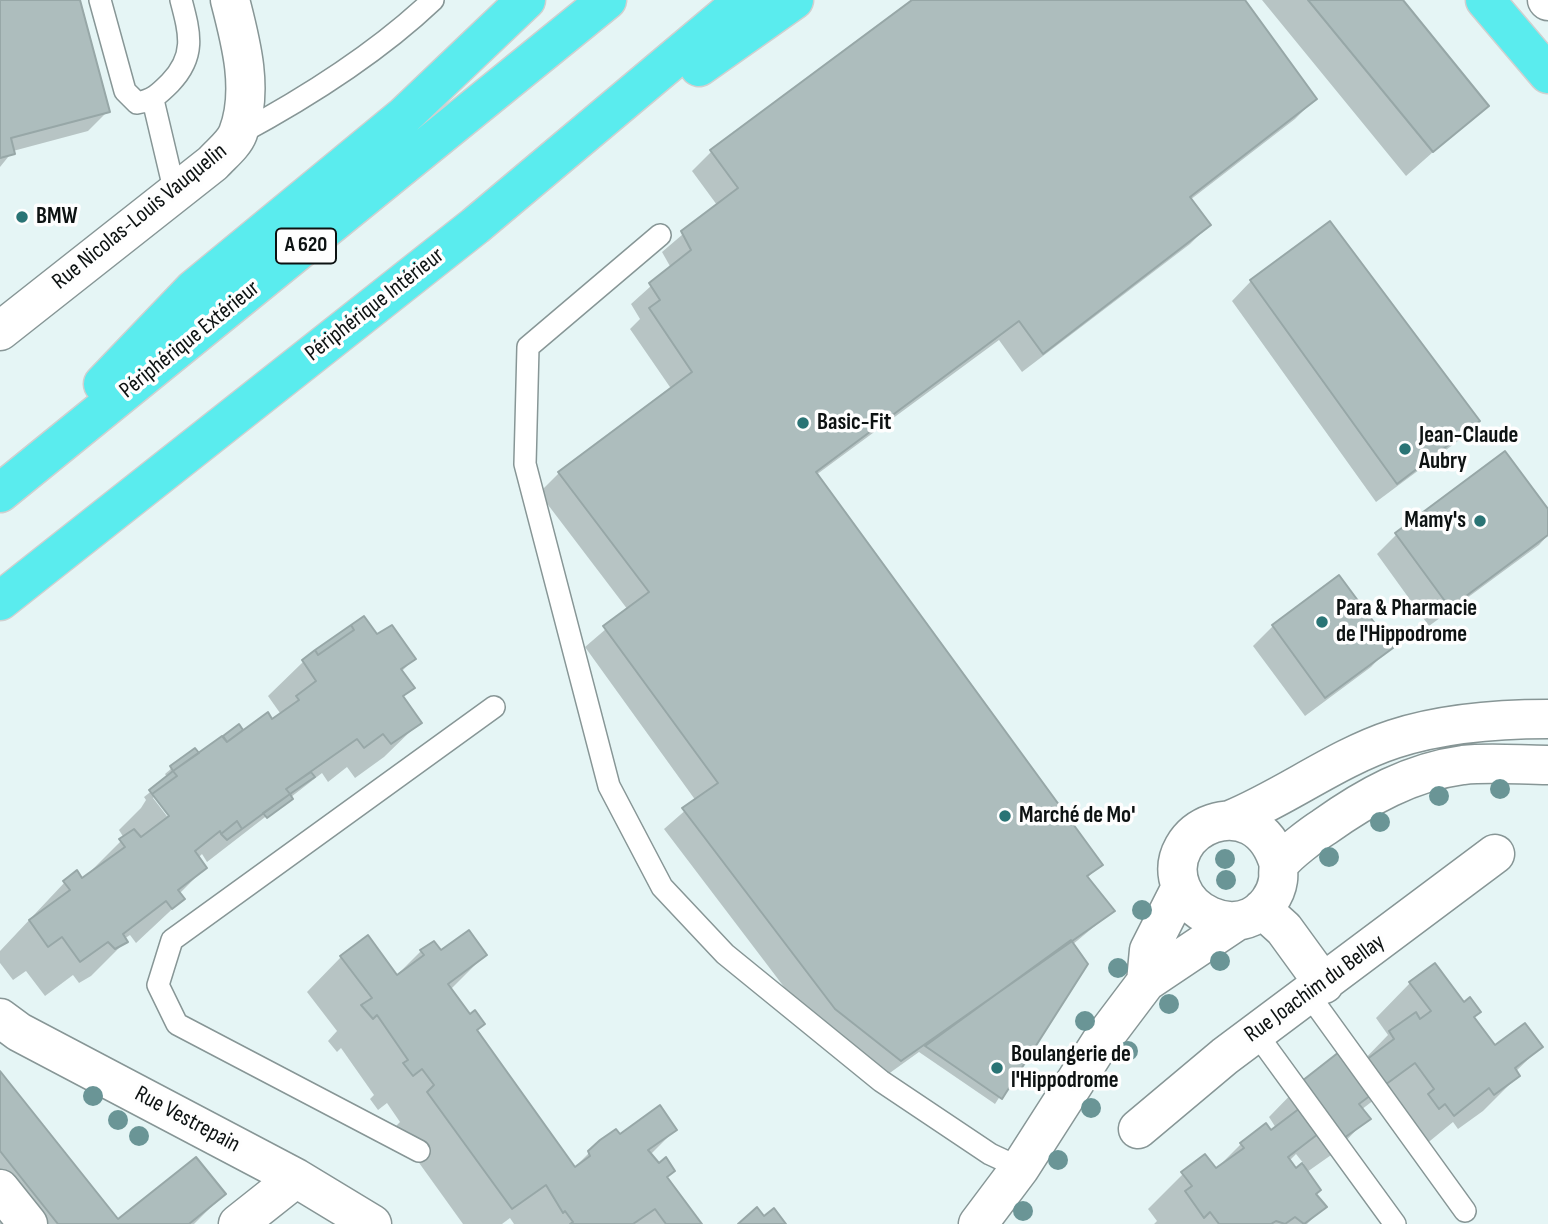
<!DOCTYPE html>
<html>
<head>
<meta charset="utf-8">
<style>
  body { margin:0 }
  canvas { display:block; background:#e5f5f5 }
</style>
</head>
<body>
<canvas width="1548" height="1224"></canvas>
<script>
const ctx = document.querySelector('canvas').getContext('2d');
ctx.lineJoin = 'round';
function fillPath(path, color) { ctx.fillStyle = color; ctx.fill(path, 'evenodd'); }
function strokePath(path, color, width, dash) { ctx.strokeStyle = color; ctx.lineWidth = width; ctx.lineCap = dash ? 'butt' : 'round'; ctx.setLineDash(dash || []); ctx.stroke(path); }
function write(font, color, halo, rows, align = 'center') {
  ctx.font = font + ' "Sofia Sans Condensed",sans-serif'; ctx.lineWidth = 7; ctx.setLineDash([]); ctx.textBaseline = 'middle'; ctx.strokeStyle = halo; ctx.fillStyle = color; for (const [text, x, y, turn = 0] of rows) {
    ctx.save(); ctx.translate(x, y); ctx.rotate((+turn || 0) * Math.PI / 180); ctx.textAlign = isNaN(turn) ? turn : align; if (halo) ctx.strokeText(text, 0, 0); ctx.fillText(text, 0, 0); ctx.restore();
  }
}
const shadow = new Path2D(`
  M0,0H78L108,111L88,131L13,151L0,167Z
  M914,0H1243L1315,99L1295,119L1190,200L1209,225L1190,244L1022,372L999,340L816,475L1101,864L1087,878L1113,911L1072,945L1086,964L995,1104L919,1052L880,1080L816,1029L664,829L696,801L585,647L628,610L539,493L559,473L672,390L630,329L640,319L631,304L671,268L662,252L717,205L692,171L712,151Z
  M1262,0H1400L1486,105L1406,176Z
  M1251,281L1478,421L1458,441L1376,502L1232,301Z
  M1548,511V535L1539,545L1429,626L1377,554L1396,535Z
  M1339,577L1390,647L1371,667L1305,716L1253,646L1273,626Z
  M377,636L414,659L401,672L412,688L402,698L419,723L384,757L355,778L347,767L328,782L322,773L207,862L202,854L198,858L205,868L179,894L183,899L136,943L130,935L124,939L126,941L91,976L79,983L73,975L45,996L26,971L13,980L0,963V951L65,882L82,880L124,838L119,830L141,808L146,800L144,797L168,778L165,774L172,768L198,755L238,726L242,733L272,721L280,713L268,696L303,662ZM155,795L175,822L173,824L153,798Z
  M421,951L485,955L450,990L475,1031L574,1168L601,1141L675,1130L650,1155L699,1224H514L510,1218L502,1224H463L394,1128L400,1122L387,1103L378,1110L370,1099L374,1095L341,1048L337,1052L328,1041L337,1031L307,992L341,957L395,977Z
  M1410,983L1473,1017L1494,1047H1541L1515,1072L1518,1076L1483,1111L1458,1129L1453,1122L1419,1150L1379,1096L1361,1110L1368,1118L1334,1153L1307,1172L1314,1194L1324,1207L1307,1224H1154L1157,1221L1148,1209L1183,1174L1215,1170L1241,1144L1271,1132L1276,1128L1269,1117L1303,1082L1356,1068L1388,1035L1376,1018ZM1296,1154L1304,1164L1295,1170L1289,1161Z
  M0,1074L117,1221L224,1194L194,1224H0Z`);
const building = new Path2D(`
  M0,0H80L110,112L11,138L15,154L0,158Z
  M912,0H1245L1317,99L1190,197L1211,225L1043,354L1019,321L816,472L1103,865L1087,876L1115,911L901,1061L835,1009L682,808L718,783L603,626L649,592L558,472L692,372L649,308L660,300L649,283L691,250L681,231L738,188L710,150Z
  M1308,0H1403L1489,106L1433,152Z
  M1330,221L1480,421L1397,484L1250,280Z
  M1505,451L1548,509V535L1450,608L1395,533Z
  M1339,575L1393,648L1325,698L1272,625Z
  M364,616L377,634L392,625L416,659L401,669L415,688L403,696L422,723L391,744L383,734L364,748L357,739L286,789L290,794L242,829L237,821L221,834L220,831L195,851L207,868L178,890L185,899L172,909L166,901L123,934L128,942L115,949L108,942L80,962L62,937L48,947L29,920L70,890L63,881L77,870L82,878L125,847L119,839L134,829L141,837L169,816L152,794L177,776L173,771L222,736L227,742L268,712L272,719L299,700L296,696L316,681L302,660L315,650L318,655L354,630L351,625Z
  M351,625L354,630L318,655L315,650Z
  M239,724L243,730L227,742L223,736Z
  M195,748L199,753L173,771L170,766Z
  M173,771L177,776L152,794L149,790Z
  M311,772L315,777L290,794L286,789Z
  M290,794L293,799L267,818L263,813Z
  M237,821L242,829L227,840L221,834Z
  M469,930L487,955L448,984L470,1014L475,1010L485,1024L477,1030L575,1167L590,1156L588,1151L600,1140L616,1129L620,1134L660,1105L677,1130L648,1150L659,1163L666,1157L675,1171L667,1177L702,1224H666L655,1209L633,1224H570L573,1222L565,1211L563,1213L546,1185L512,1209L427,1092L434,1085L422,1069L413,1076L403,1063L408,1060L377,1015L373,1019L361,1005L372,998L340,956L368,935L397,975L424,955L420,950L434,941L441,950Z
  M1071,940L1088,964L1002,1099L925,1046Z
  M1435,963L1464,1002L1470,997L1481,1012L1474,1017L1495,1045L1525,1023L1543,1047L1515,1068L1520,1076L1494,1095L1489,1088L1454,1116L1445,1104L1439,1109L1428,1094L1434,1089L1415,1063L1385,1085L1366,1060L1394,1039L1389,1031L1416,1012L1420,1019L1431,1011L1409,982Z
  M1339,1052L1371,1095L1359,1104L1371,1119L1344,1138L1302,1081Z
  M0,1071L118,1219L196,1157L226,1194L189,1224H58L0,1151Z
  M1300,1108L1318,1134L1288,1157L1296,1168L1302,1163L1321,1190L1316,1194L1327,1207L1304,1224L1295,1217L1285,1224L1276,1221L1271,1224H1219L1210,1212L1204,1218L1185,1191L1192,1186L1181,1172L1205,1154L1216,1168L1244,1148L1240,1143L1266,1123L1271,1130Z
  M757,1207L764,1216L774,1208L786,1224H738Z`);
const lane = new Path2D(`
  M100,0L125,91L137,103C153,100 159,94 170,83C196,56 190,34 181,0
  M153,100L175,193
  M237,135C306,98 376,54 433,0
  M660,235L528,347L525,464L609,786L662,887L725,954L881,1081L990,1154L1020,1168
  M1309,995L1465,1211
  M1256,1033L1395,1224
  M419,1151L177,1024L158,985L172,940L494,707`);
const street = new Path2D(`
  M1230,820C1286,797 1336,758 1394,739C1443,723 1497,719 1548,719
  M1279,865C1256,784 1158,828 1181,887C1191,913 1225,929 1251,917C1265,910 1276,895 1278,880C1279,875 1277,868 1280,864C1286,854 1313,834 1324,827C1366,797 1411,772 1463,765C1491,762 1520,765 1548,765
  M1262,909L1284,929L1324,984
  M1146,982L1149,950L1181,887
  M0,1018L19,1032L296,1178L372,1224
  M1138,1129L1225,1056L1495,854
  M0,1189L28,1224
  M238,1224L296,1178
  M978,1224L1020,1168L1100,1043L1146,982L1237,921`);
const secondary = new Path2D(`
  M1547,0L1548,1
  M0,331L213,163C221,154 234,144 238,133C254,91 241,42 230,0`);
const highway = new Path2D(`
  M1485,0L1548,74
  M699,67L794,0
  M103,384L194,289L404,116L526,0
  M0,493L607,0
  M0,601L475,226L744,0`);
const trees = [
  [1500,789],
  [1439,796],
  [1380,822],
  [1329,857],
  [1225,859],
  [1226,880],
  [1142,910],
  [1220,961],
  [1118,968],
  [1169,1004],
  [1085,1021],
  [1128,1051],
  [1045,1082],
  [93,1096],
  [1091,1108],
  [118,1120],
  [139,1136],
  [1058,1160],
  [1023,1211]
];
const markers = [
  [22,217,7,"#2a7475"],
  [803,423,7,"#2a7475"],
  [1405,449,7,"#2a7475"],
  [1480,521,7,"#2a7475"],
  [1322,622,7,"#2a7475"],
  [1005,816,7,"#2a7475"],
  [997,1068,7,"#2a7475"]
];
const shields = [
  [306,246,60]
];
const shieldNames = [
  ["A 620",306,246]
];
const poiNames = [
  ["BMW",36,217],
  ["Basic-Fit",817,423],
  ["Jean-Claude",1419,436],
  ["Aubry",1419,462],
  ["Mamy's",1466,521,"right"],
  ["Para & Pharmacie",1336,609],
  ["de l'Hippodrome",1336,635],
  ["Marché de Mo'",1019,816],
  ["Boulangerie de",1011,1055],
  ["l'Hippodrome",1011,1081]
];
const streetNames = [
  ["Rue Nicolas-Louis Vauquelin",140,217,-39],
  ["Périphérique Intérieur",375,305,-38],
  ["Périphérique Extérieur",190,340,-39],
  ["Rue Joachim du Bellay",1315,989,-36],
  ["Rue Vestrepain",187,1120,28]
];
fillPath(shadow, '#0003');
fillPath(building, '#adbdbd');
strokePath(building, '#97a7a7', 2);
strokePath(lane, '#879696', 24);
strokePath(street, '#879696', 41);
strokePath(secondary, '#879696', 41);
strokePath(highway, '#cfd0d0', 41);
strokePath(lane, '#fff', 21);
strokePath(street, '#fff', 38);
strokePath(secondary, '#fff', 38);
strokePath(highway, '#5aecee', 38);
ctx.fillStyle = '#6a9596';
for (const [x, y] of trees) { ctx.beginPath(); ctx.arc(x, y, 10, 0, 2 * Math.PI); ctx.fill(); }
for (const [x, y, r, color] of markers) { const dot = new Path2D(); dot.arc(x, y, r, 0, 2 * Math.PI); ctx.fillStyle = color; ctx.fill(dot); strokePath(dot, '#fefefe', 2.5); }
for (const [x, y, w] of shields) { const box = new Path2D(); box.roundRect(x - w / 2, y - 17.5, w, 35, 5); ctx.fillStyle = '#fefefe'; ctx.fill(box); strokePath(box, '#0d1212', 2); }
write('bold 21px', '#0d1212', null, shieldNames);
write('bold 23px', '#0d1212', '#fefefe', poiNames, 'left');
write('23px', '#0d1212', '#fefefe', streetNames);
</script>
</body>
</html>
